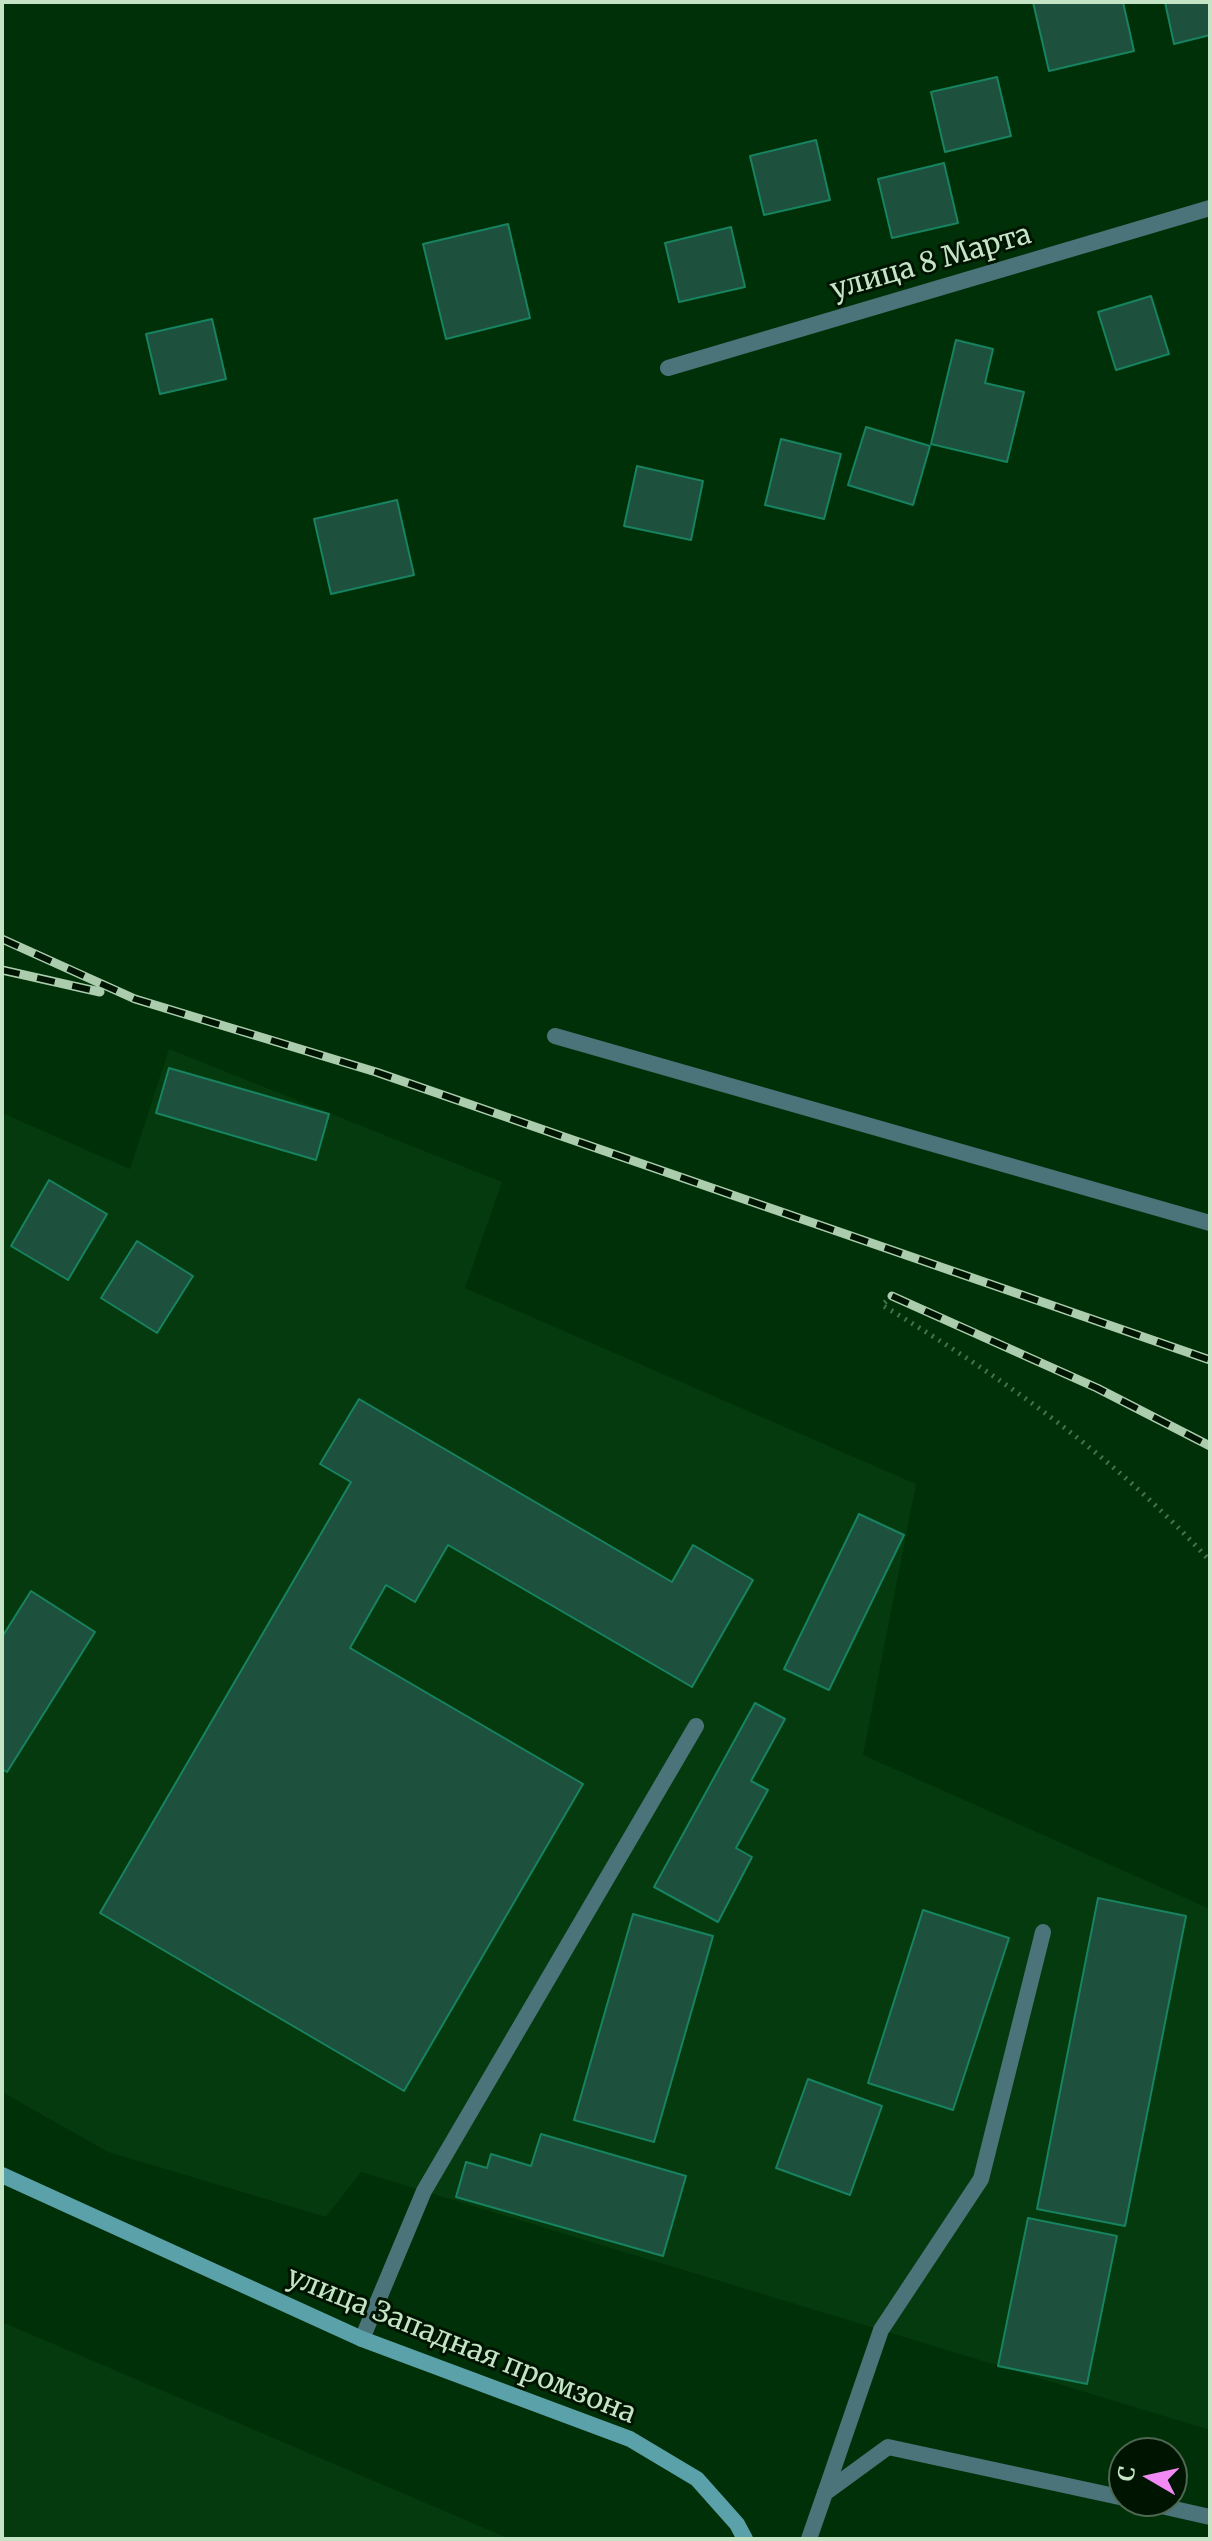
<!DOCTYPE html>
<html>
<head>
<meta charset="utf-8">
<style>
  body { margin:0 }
  #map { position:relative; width:1212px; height:2541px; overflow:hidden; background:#003007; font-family:Merriweather,serif }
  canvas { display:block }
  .frame { position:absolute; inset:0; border:4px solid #c4e4c5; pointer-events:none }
  .north { position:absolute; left:1108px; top:2437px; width:80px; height:80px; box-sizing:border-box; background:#001402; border:2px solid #4e6750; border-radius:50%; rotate:279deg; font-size:22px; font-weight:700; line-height:32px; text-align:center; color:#c4e4c5 }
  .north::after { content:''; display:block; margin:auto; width:28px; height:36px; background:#f18af4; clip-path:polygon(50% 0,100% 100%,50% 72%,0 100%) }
</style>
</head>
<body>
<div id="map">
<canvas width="1212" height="2541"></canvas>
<div class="frame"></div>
<div class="north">С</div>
</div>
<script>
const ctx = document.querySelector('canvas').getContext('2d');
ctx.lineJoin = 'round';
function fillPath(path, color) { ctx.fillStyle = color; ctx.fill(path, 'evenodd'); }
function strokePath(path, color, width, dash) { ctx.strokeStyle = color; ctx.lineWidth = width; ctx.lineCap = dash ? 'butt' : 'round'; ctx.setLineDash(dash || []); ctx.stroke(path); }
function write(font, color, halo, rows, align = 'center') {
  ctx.font = font + ' Merriweather,serif'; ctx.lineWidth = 6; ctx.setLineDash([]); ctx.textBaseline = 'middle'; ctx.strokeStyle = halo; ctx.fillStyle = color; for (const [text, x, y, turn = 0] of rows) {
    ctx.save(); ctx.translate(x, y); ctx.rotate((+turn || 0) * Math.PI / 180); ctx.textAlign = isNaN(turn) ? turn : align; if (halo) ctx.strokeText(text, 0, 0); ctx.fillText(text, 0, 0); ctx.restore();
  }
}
const built = new Path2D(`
  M169,1049L502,1182L465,1288L916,1484L863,1755L1210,1909V2430L361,2172L326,2217L108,2152L2,2092V1113L130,1169Z
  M2,2322L510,2539H2Z`);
const building = new Path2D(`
  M1033,2H1123L1134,51L1049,71Z
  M1165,2H1210V35L1174,44Z
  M997,77L1011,136L945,152L931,92Z
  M816,140L830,200L764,215L750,156Z
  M944,163L958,223L892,238L878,179Z
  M508,224L530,318L446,339L423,244Z
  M731,227L745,287L679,302L665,243Z
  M1151,296L1169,354L1116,370L1098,312Z
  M212,319L226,379L160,394L146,334Z
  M956,340L993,349L985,383L1024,392L1007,462L931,444Z
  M866,427L930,446L913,505L848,485Z
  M781,439L841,454L824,519L765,505Z
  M637,466L703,481L691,540L624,526Z
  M397,500L414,575L331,594L314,519Z
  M169,1068L329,1114L316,1160L156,1113Z
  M49,1180L107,1214L68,1280L11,1246Z
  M137,1241L193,1276L157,1333L101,1298Z
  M359,1399L672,1582L693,1545L753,1580L692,1687L448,1545L415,1602L386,1585L350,1648L583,1784L404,2091L100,1913L351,1482L320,1464Z
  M859,1514L904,1535L829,1690L784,1669Z
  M31,1591L95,1632L7,1772L2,1769V1637Z
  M755,1703L785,1719L751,1781L768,1790L736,1848L752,1857L718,1922L654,1887Z
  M1098,1898L1186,1916L1125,2226L1037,2209Z
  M923,1910L1009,1938L953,2110L868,2083Z
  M633,1914L713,1936L654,2142L574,2120Z
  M808,2079L882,2106L850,2195L776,2168Z
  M541,2134L686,2176L663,2256L456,2197L466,2162L487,2168L491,2154L531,2166Z
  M1028,2218L1117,2236L1087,2384L998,2366Z`);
const path = new Path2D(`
  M892,1296L882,1305C1005,1379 1113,1455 1210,1561`);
const lane = new Path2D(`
  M555,1036L1210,1223
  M362,2339L424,2191L696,1726
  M825,2493L881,2330L981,2179L1043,1932`);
const street = new Path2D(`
  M668,368L1210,208
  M1139,2501L1210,2517
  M809,2539L825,2493L888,2447L1124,2498`);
const secondary = new Path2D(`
  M2,2175L362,2339L630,2439L697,2479L737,2524L745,2539`);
const rail = new Path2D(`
  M2,939L135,999L376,1072L1210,1360
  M2,970L100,992
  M892,1296L1097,1388L1210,1446`);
const streetNames = [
  ["улица 8 Марта",931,263,-16],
  ["улица Западная промзона",461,2346,22]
];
fillPath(built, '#043a0d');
fillPath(building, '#1d503d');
strokePath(building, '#178361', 2);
strokePath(path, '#46714b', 5, [2, 6]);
strokePath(lane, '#4a747a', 16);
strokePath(street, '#4a747a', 16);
strokePath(secondary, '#5ba1aa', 16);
strokePath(rail, '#abcdad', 9);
strokePath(rail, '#001402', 6, [18]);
write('28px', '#c4e4c5', '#001402', streetNames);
</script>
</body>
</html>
